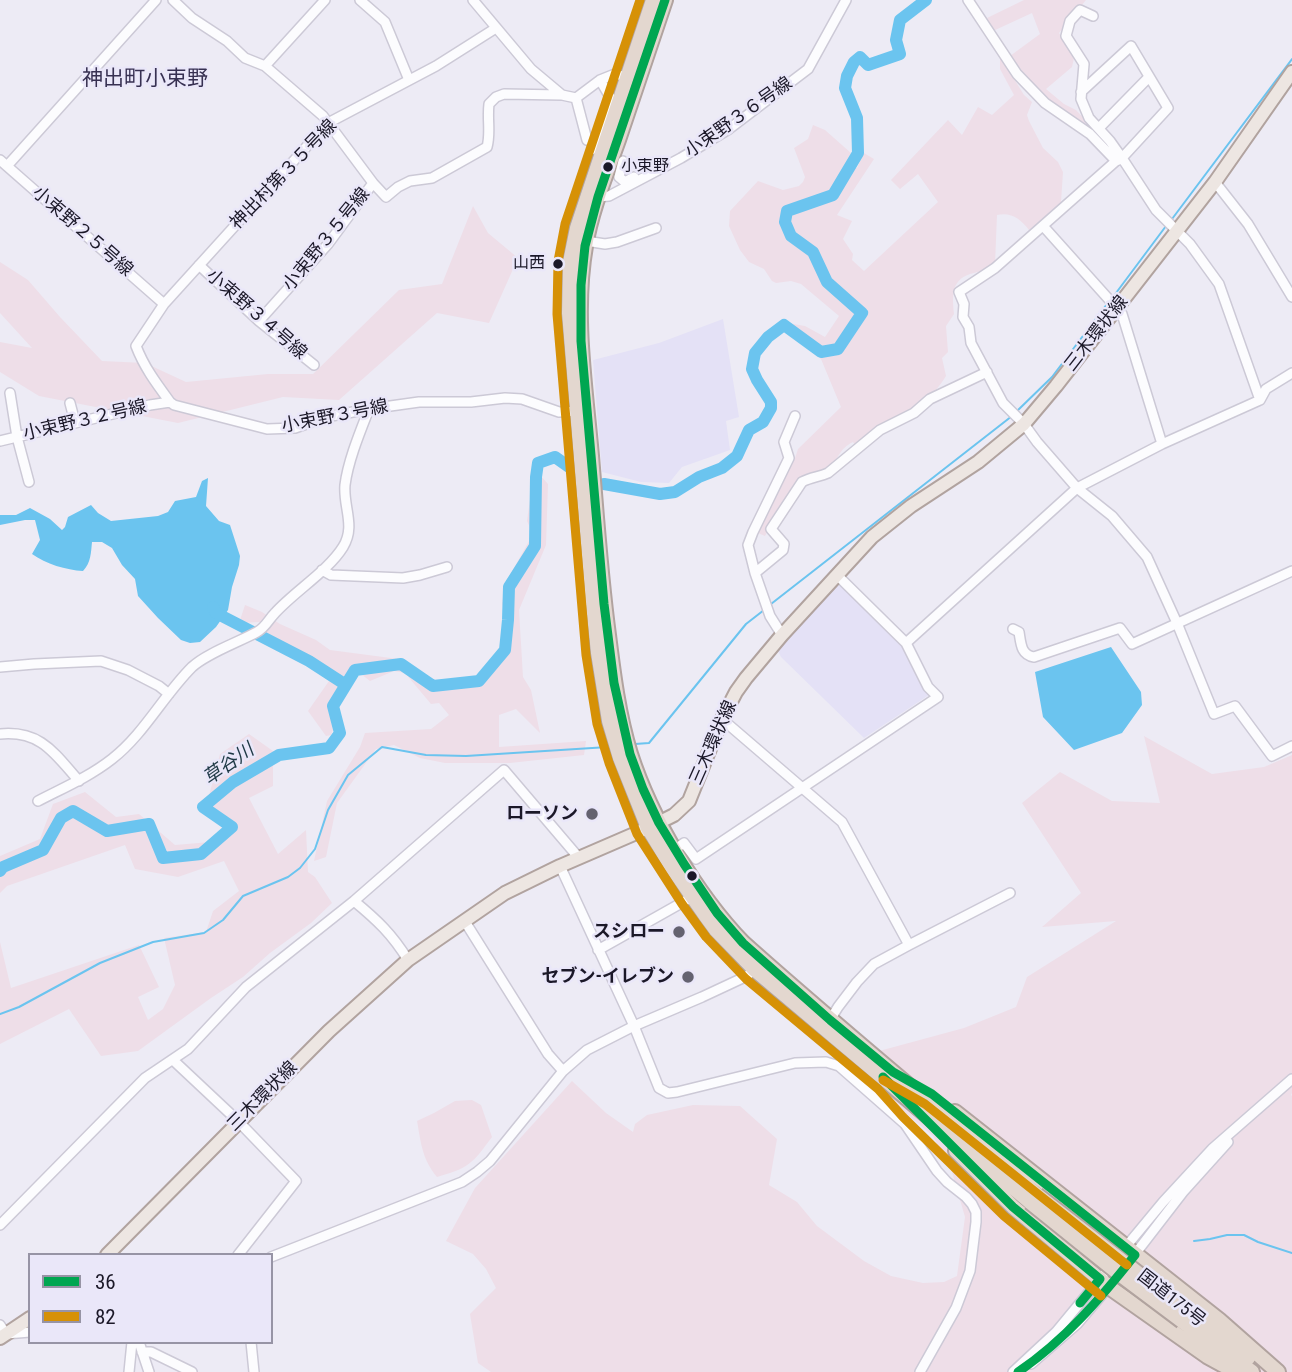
<!DOCTYPE html>
<html>
<head>
<meta charset="utf-8">
<style>
  body { margin:0 }
  #map { position:relative; width:1292px; height:1372px; overflow:hidden; background:#edebf5; font-family:"Roboto Condensed",sans-serif }
  canvas { display:block }
  .legend { position:absolute; left:28px; top:1253px; width:245px; height:91px; box-sizing:border-box; background:#eae7f9; border:2px solid #9794a5; margin:0; padding:9px 12px; list-style:none; font-size:21px; color:#1b1828 }
  .legend li { display:flex; align-items:center; gap:14px; height:35px }
  .legend b { width:35px; border:2px solid #9794a5 }
</style>
</head>
<body>
<div id="map">
<canvas width="1292" height="1372"></canvas>
<ul class="legend">
<li><b style="height:9px;background:#00a651"></b>36</li>
<li><b style="height:9px;background:#d69106"></b>82</li>
</ul>
</div>
<script>
const ctx = document.querySelector('canvas').getContext('2d');
ctx.lineJoin = 'round';
function fillPath(path, color) { ctx.fillStyle = color; ctx.fill(path, 'evenodd'); }
function strokePath(path, color, width, dash) { ctx.strokeStyle = color; ctx.lineWidth = width; ctx.lineCap = dash ? 'butt' : 'round'; ctx.setLineDash(dash || []); ctx.stroke(path); }
function write(font, color, halo, rows, align = 'center') {
  ctx.font = font + ' "Roboto Condensed","Noto Sans JP",sans-serif'; ctx.lineWidth = 5; ctx.setLineDash([]); ctx.textBaseline = 'middle'; ctx.strokeStyle = halo; ctx.fillStyle = color; for (const [text, x, y, turn = 0] of rows) {
    ctx.save(); ctx.translate(x, y); ctx.rotate((+turn || 0) * Math.PI / 180); ctx.textAlign = isNaN(turn) ? turn : align; if (halo) ctx.strokeText(text, 0, 0); ctx.fillText(text, 0, 0); ctx.restore();
  }
}
const built = new Path2D(`
  M723,319L739,417L726,421L730,450L682,467L669,483L641,482L602,472L593,360L659,343Z
  M838,581L900,638L932,693L864,738L781,657L777,649Z`);
const green = new Path2D(`
  M1024,0H1086L1059,33L1074,58L1072,67L1046,89L1064,104L1076,110L1104,140L1102,143L1043,97L1010,56L1040,34L1032,13L993,31L987,18Z
  M1000,56L1024,95L1032,102L1027,115L1029,121L1043,148L1058,162L1063,172L1061,202L1056,211L1029,230C1020,219 1012,212 997,215L995,264C987,271 984,270 974,273C951,278 952,295 954,314L946,326L948,352L942,358L946,376C925,410 889,425 855,445L853,442C839,449 840,457 831,465C823,471 813,472 805,477C797,483 772,525 765,536L758,533L795,458L798,449L841,407L821,359L777,326L782,322L805,326L825,337L839,316L801,284L791,281L776,283L772,281L764,269L749,262L740,250L729,226L730,211L758,181L783,190L799,186L803,182L805,177L794,148L808,139L813,125L825,130L851,153L846,162L857,168L864,153L874,159L837,215L852,221L843,239L853,254L852,260L864,271L938,202L918,174L900,189L891,180L948,120L962,135L978,107L992,115L1014,95L1000,69Z
  M473,206L488,233L518,258L489,323L437,313L339,400L283,397L178,423L39,396L0,372V342L32,348L0,313V262L28,280L60,317L102,361L145,363L186,382L268,374H313L399,290L442,284Z
  M540,475L548,484L546,545L519,610L523,677L531,690L540,733L516,709L499,715V747L586,741L584,755L510,763H445L420,758L394,745L376,749L337,803L326,857L314,861L327,801L360,747L365,733L431,729L449,715L439,703L431,704L405,673L394,671L370,681L356,670L340,695L332,701L330,715L333,730L331,735L326,736L308,711L329,681L267,636L260,622L239,623L245,605L262,612L280,624L316,640L330,650L406,660L427,685L446,688L473,686L509,646L512,627L502,604L506,582L533,534L527,521L533,478Z
  M249,734L273,751V786L249,798L278,854L306,830L308,872L315,877L332,903L311,923L270,953L243,977L211,998L138,1051L101,1056L69,1009L0,1044V942L11,988L139,945L159,987L138,997L148,1020L163,1009L175,985L164,938L206,932L213,911L239,891L224,861L178,877L135,869L125,845L7,886L0,893V856L40,839L53,804L85,792L116,817L139,814L175,845L210,842L234,822L206,807L220,754Z
  M1144,736L1212,774L1264,767L1292,755V1093L1291,1095L1292,1096V1372H491L478,1363L470,1314L496,1288L486,1269L473,1254L446,1241L475,1188L572,1081L606,1113L633,1132L635,1124L647,1115L693,1105L740,1106L777,1139L769,1185L797,1202L817,1226L864,1261L891,1276L923,1283L944,1282L957,1276L965,1217L952,1172L933,1136L884,1095L862,1071L857,1057L964,1028L1016,1007L1027,977L1116,921L1042,927L1081,893L1022,803L1060,772L1112,801L1160,803Z
  M472,1100L481,1105L492,1137C472,1164 469,1168 437,1177C422,1159 421,1143 417,1121L434,1113L455,1101Z`);
const water = new Path2D(`
  M208,478L206,506L219,521L230,525L240,556L239,565L232,587L228,610L216,627L200,642L190,643L181,640L158,618L138,596L135,579L122,565L112,548L102,542H92C91,552 91,563 83,571C66,570 46,564 32,554L40,540L35,520H25L0,525V515H16L30,508L50,519L62,530L65,527L68,517L91,505L98,513L111,521L158,516L168,512L175,501L196,497L202,481Z
  M1111,647L1141,692L1142,705L1122,733L1074,750L1043,717L1035,672Z`);
const stream = new Path2D(`
  M1172,219L1292,59
  M1113,297L1166,226
  M1016,412L1052,377L1107,304
  M771,604L1012,416
  M635,744L649,743L746,624L764,610
  M0,1014L19,1007L100,963L153,942L204,933L223,920L243,896L288,877L300,868L315,849L328,810L348,775L382,747L426,755L466,756L608,747
  M1194,1241L1210,1239L1227,1235H1244L1258,1242L1292,1253`);
const river = new Path2D(`
  M604,484L660,494L675,492L699,477L722,468L737,456L749,430L763,422L771,408V402L757,380L752,369L755,353L768,337L784,325L821,352L838,349L862,313L827,282L813,252L791,236L785,222L787,211L833,195L858,153L857,118L845,88L847,76L854,62L860,57L868,65L900,54L896,40L900,20L926,0
  M213,607L216,613L309,661L346,685
  M0,871L3,867L43,850L61,818L73,811L107,831L149,824L163,858L201,854L232,827L203,807L233,782L279,755L329,748L340,733L333,706L355,670L401,664L433,686L479,681L505,650L508,620L509,587L535,546L536,477L538,463L555,457L572,469`);
const minor = new Path2D(`
  M173,0L192,18L227,41L245,58L265,66L323,116L373,183L328,244L259,321
  M360,0L385,22L409,80
  M473,0L531,69L562,95L576,98L587,140
  M968,0L1017,74L1045,103L1090,134L1116,161L1121,159
  M1093,16L1080,10L1070,21L1066,36L1084,64L1081,99L1089,118L1110,141L1122,158L1156,210L1190,244L1219,284L1260,400
  M496,28L436,66L328,123L164,304L136,346C144,367 156,383 170,402L174,405L267,429L295,428L326,417L369,409L419,402H471L505,398L522,399L559,412L582,411
  M265,66L325,0
  M1081,92L1131,46L1168,108L1122,158
  M576,98L600,80
  M1099,128L1149,77
  M592,150L610,102V97L600,80L615,74L630,78
  M0,160L164,304
  M623,161L619,177L625,182L634,177
  M1116,161L995,268L959,292L964,304L963,317L969,327L971,343L1003,403L1024,424L1037,442L1077,488L1112,516L1147,557L1177,623L1214,714L1235,706L1272,756L1292,746
  M7,166L156,0
  M1215,182L1248,224L1292,297
  M373,183L386,197L398,187L410,181L432,178L487,147C491,133 487,119 489,104L496,97L504,94L562,95
  M598,197L609,196L681,158L729,129L808,69L846,0
  M1044,227L1122,314L1162,444
  M586,241L605,244L617,242L656,228
  M199,265L259,321L314,365
  M10,393L17,437L29,482
  M70,403L75,422
  M0,441L150,405L170,402
  M322,570L331,575L403,578L420,575L447,567
  M755,573L783,550L784,544L771,529L802,482C811,477 819,477 828,473L880,430L914,413L930,399L987,372
  M1013,629L1019,632C1021,644 1021,655 1034,657L1120,628L1132,644L1292,571
  M782,635L770,616L755,573L748,545L753,532L789,458L784,442L795,416
  M906,643L1077,488L1162,444L1260,400L1266,389L1292,373
  M0,667L34,664L101,661L128,670L159,686L169,694
  M722,719L842,822L909,945
  M0,734C41,730 55,754 79,781
  M38,801C63,788 89,777 112,759C144,734 163,696 192,667C207,653 239,642 257,632C266,627 268,620 275,613C295,591 328,571 343,547C356,526 343,507 345,485C348,461 360,432 369,409
  M675,849L684,843L696,859L938,697L928,687L906,643L837,575
  M560,866L634,1026L659,1088L668,1093L677,1092L795,1063L826,1062L839,1066L905,1124L937,1171L947,1182L966,1197L972,1204L976,1212V1222L970,1271L956,1308L920,1372
  M354,901C377,920 392,934 408,960
  M464,920L548,1054L563,1071
  M598,950L692,897
  M830,1020L838,1007L857,982L874,964L909,945L1010,893
  M173,1060L238,1121L296,1181L238,1255
  M0,1225L145,1078L188,1049L246,987L354,901L504,770L579,858
  M1124,1249L1163,1202L1212,1149L1292,1079
  M271,1257L462,1182L477,1172L490,1161L563,1071L587,1050L634,1026L702,997L747,976L758,966
  M1132,1258L1183,1192L1228,1142
  M0,1325L6,1334L30,1332
  M139,1342L149,1372
  M251,1342L254,1372
  M142,1352H151L192,1372
  M1031,1364L1077,1324L1121,1272
  M129,1372L132,1342
  M1013,1372L1056,1332L1113,1263`);
const major = new Path2D(`
  M107,1255L329,1031L408,960L505,893L560,866L648,828L674,815L689,801L722,719L736,692L746,678L782,635L872,537L911,506L978,462L1024,424L1056,386L1215,182L1292,72
  M0,1338L30,1318`);
const highway = new Path2D(`
  M653,0L577,228L570,262L569,313L593,604L598,653L609,721L620,758L648,828L671,866L705,915L716,930L755,970L1030,1202
  M665,0C649,47 634,93 618,140C606,174 591,210 585,246C573,315 585,387 591,456C596,516 600,576 608,635C613,675 618,715 630,754C651,819 696,894 743,943C839,1029 939,1110 1037,1195
  M955,1112L1219,1320L1278,1372
  M956,1151L1013,1207L1109,1287L1207,1356L1236,1372
  M1188,1312L1248,1358
  M1182,1321L1252,1372`);
const highwayBridge = new Path2D(`
  M1037,1195L1188,1312
  M1030,1202L1122,1276L1182,1321`);
const bus1 = new Path2D(`
  M665,0L598,197L585,246L581,285V341L604,604L614,683L630,754L643,789L659,823L684,864L717,913L743,943L830,1020L893,1072L932,1094L1135,1255C1100,1299 1065,1340 1018,1372
  M883,1077L1013,1207L1100,1279L1080,1303`);
const bus2 = new Path2D(`
  M640,0L565,224L558,261L557,314L586,655L597,724L609,763L637,834L682,904L706,937L746,979L878,1089L903,1117L1004,1216L1101,1296
  M883,1080L925,1104L1127,1265`);
const markers = [
  [608,167,6,"#1b1828"],
  [558,264,6,"#1b1828"],
  [592,814,7,"#646270"],
  [692,876,6,"#1b1828"],
  [679,932,7,"#646270"],
  [688,977,7,"#646270"]
];
const busNames = [
  ["小束野",621,167],
  ["山西",545,264,"right"]
];
const streetNames = [
  ["小束野３６号線",739,118,-35],
  ["神出村第３５号線",284,175,-46],
  ["小束野２５号線",82,232,41],
  ["小束野３５号線",327,240,-51],
  ["小束野３４号線",256,315,41],
  ["三木環状線",1097,334,-52],
  ["小束野３号線",335,417,-11],
  ["小束野３２号線",85,421,-13],
  ["三木環状線",714,743,-66],
  ["三木環状線",263,1097,-45],
  ["国道175号",1171,1299,38]
];
const poiNames = [
  ["ローソン",578,814],
  ["スシロー",665,932],
  ["セブン-イレブン",674,977]
];
const waterNames = [
  ["草谷川",229,765,-35]
];
const quarterNames = [
  ["神出町小束野",145,80]
];
fillPath(built, '#e4e1f6');
fillPath(green, '#eedee8');
fillPath(water, '#6bc4ef');
strokePath(stream, '#6bc4ef', 2);
strokePath(river, '#6bc4ef', 12);
strokePath(minor, '#ccc9d6', 12);
strokePath(major, '#b1a39f', 16);
strokePath(highway, '#b1a39f', 18);
strokePath(minor, '#fcfcfe', 9);
strokePath(major, '#ede6e2', 12);
strokePath(highway, '#e3d7cf', 14);
strokePath(highwayBridge, '#b1a39f', 18, []);
strokePath(highwayBridge, '#e3d7cf', 14);
strokePath(bus1, '#00a651', 9);
strokePath(bus2, '#d69106', 9);
for (const [x, y, r, color] of markers) { const dot = new Path2D(); dot.arc(x, y, r, 0, 2 * Math.PI); ctx.fillStyle = color; ctx.fill(dot); strokePath(dot, '#eae7f9', 2.5); }
write('16px', '#1b1828', '#eae7f9', busNames, 'left');
write('18px', '#1b1828', '#eae7f9', streetNames);
write('bold 18px', '#1b1828', '#eae7f9', poiNames, 'right');
write('italic 19px', '#1e3845', '#eae7f9', waterNames);
write('21px', '#373052', '#eae7f9', quarterNames);
</script>
</body>
</html>
